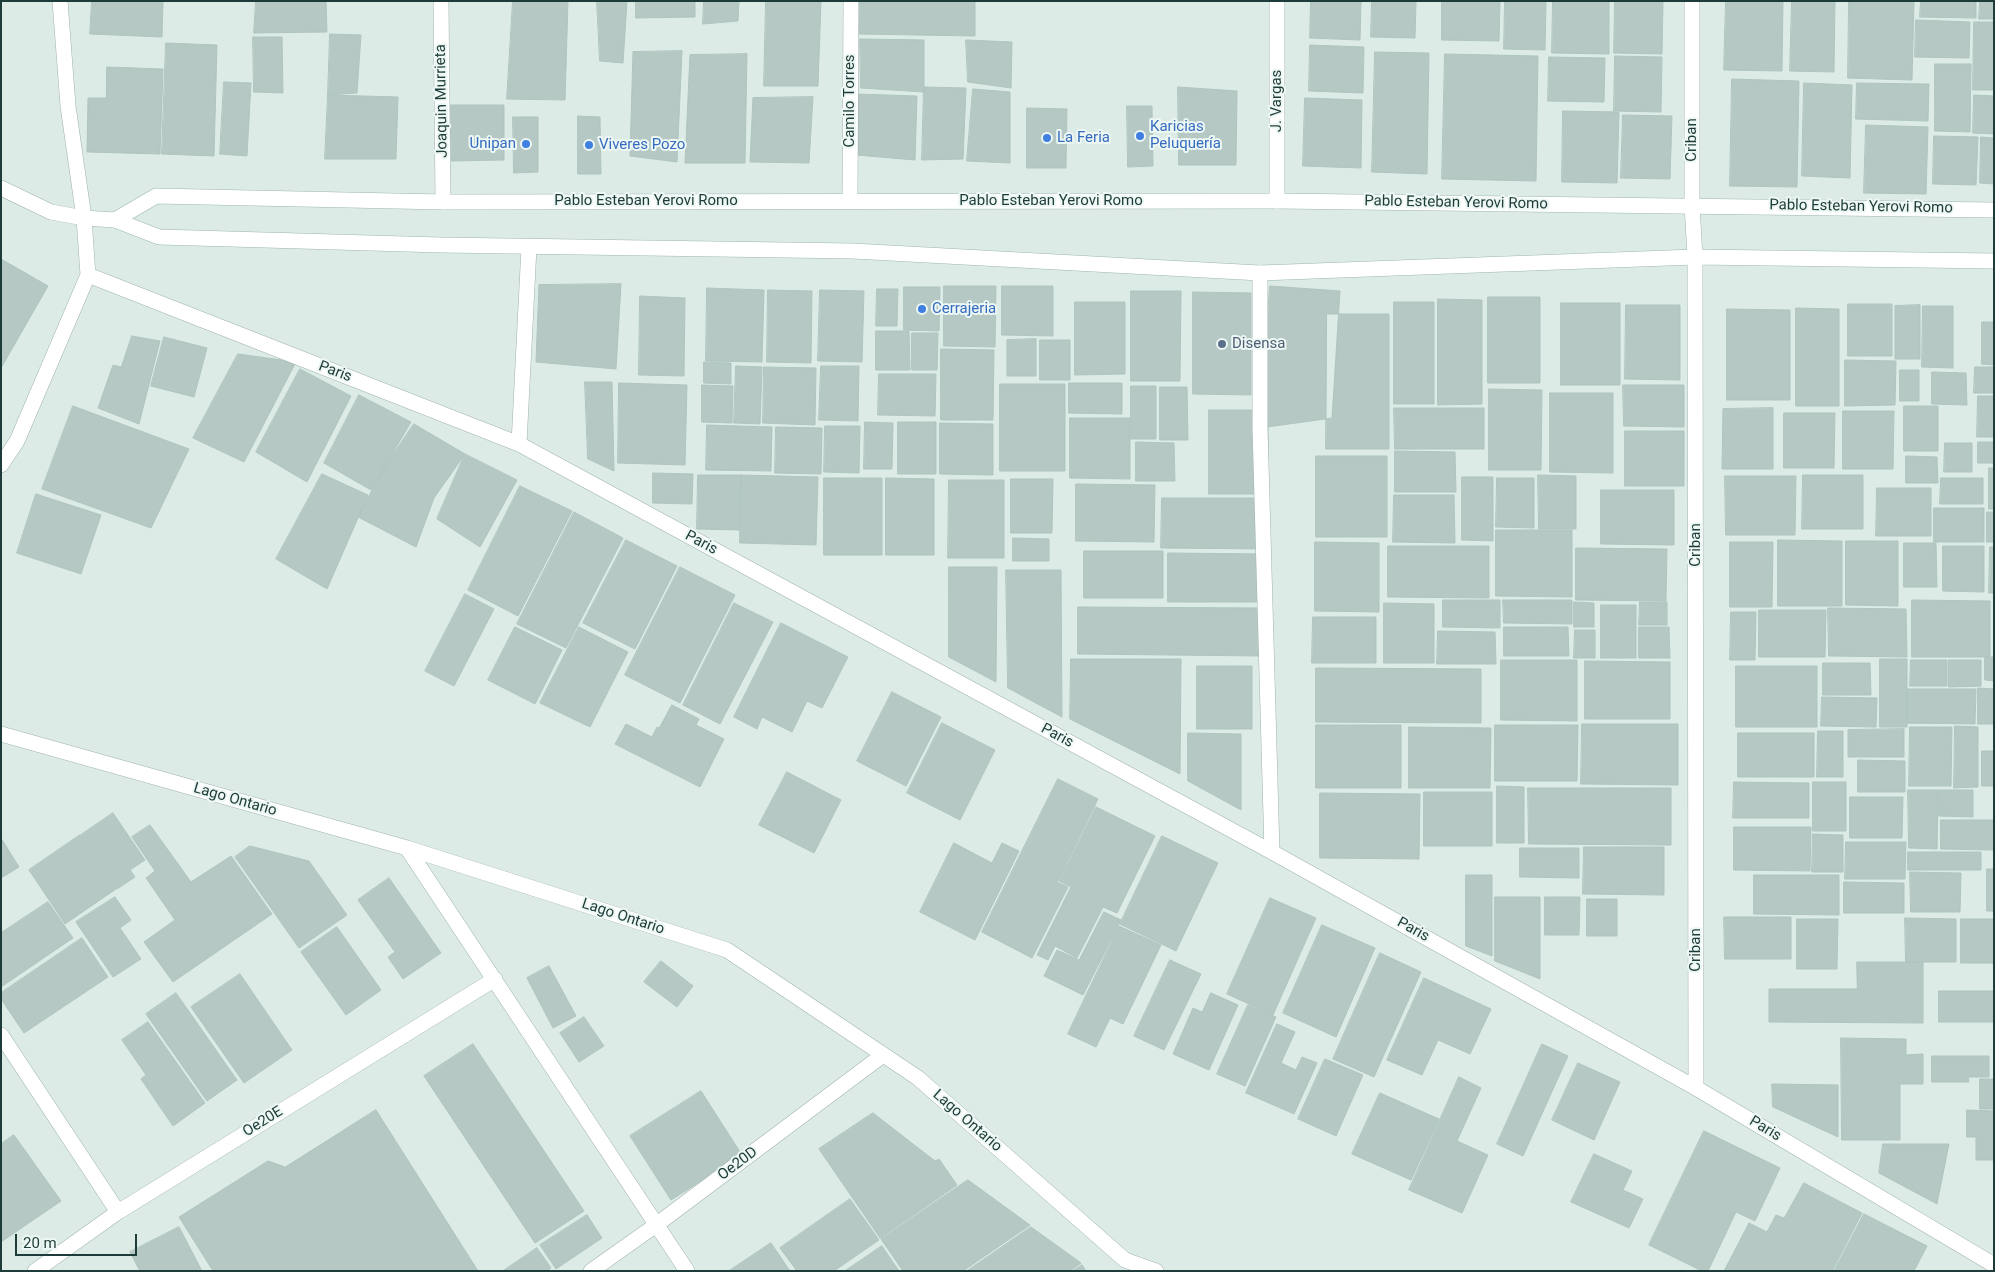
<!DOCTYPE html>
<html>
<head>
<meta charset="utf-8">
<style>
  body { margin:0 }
  #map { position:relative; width:1995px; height:1272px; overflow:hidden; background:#ddebe7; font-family:Roboto,sans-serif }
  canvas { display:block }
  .frame { position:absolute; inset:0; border:2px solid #1d3b38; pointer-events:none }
  .scale { position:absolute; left:15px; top:1234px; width:122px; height:22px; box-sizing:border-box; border:2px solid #1d3b38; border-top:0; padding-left:6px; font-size:15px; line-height:18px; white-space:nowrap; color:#1d3b38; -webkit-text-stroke:4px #edf7f4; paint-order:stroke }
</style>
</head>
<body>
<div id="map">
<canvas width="1995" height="1272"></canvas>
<div class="frame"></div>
<div class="scale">20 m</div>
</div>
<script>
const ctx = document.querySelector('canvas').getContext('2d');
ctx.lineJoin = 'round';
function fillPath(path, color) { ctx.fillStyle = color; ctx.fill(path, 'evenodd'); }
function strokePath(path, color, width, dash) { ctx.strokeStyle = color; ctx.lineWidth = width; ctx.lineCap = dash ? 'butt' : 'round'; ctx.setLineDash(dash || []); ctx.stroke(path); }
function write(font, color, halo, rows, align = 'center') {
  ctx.font = font + ' Roboto,sans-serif'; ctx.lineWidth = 4; ctx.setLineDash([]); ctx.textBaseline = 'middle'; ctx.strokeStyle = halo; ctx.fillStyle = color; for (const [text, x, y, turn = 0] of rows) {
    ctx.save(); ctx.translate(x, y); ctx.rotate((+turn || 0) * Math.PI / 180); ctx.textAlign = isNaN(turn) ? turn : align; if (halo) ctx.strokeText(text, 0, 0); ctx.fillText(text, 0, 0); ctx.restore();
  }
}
const building = new Path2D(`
  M92,1H163L162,37L90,34Z
  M256,1H326L327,32L254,33Z
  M513,1H568L565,100L507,99Z
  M597,1H627L623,63L600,61Z
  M636,1H695V17L636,18Z
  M704,1H739L738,21L703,24Z
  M766,1H821L818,86H764Z
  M858,1H975V36L858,34Z
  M1311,1H1361L1360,40L1310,38Z
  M1372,1H1416L1415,38L1371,37Z
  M1442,1H1500L1499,41L1442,40Z
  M1505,1H1546L1545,50L1504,49Z
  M1553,1H1609V54L1552,53Z
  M1615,1H1663L1662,54L1614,53Z
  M1726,1H1783L1782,71L1724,70Z
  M1792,1H1835L1834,72L1790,71Z
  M1849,1H1914L1912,80L1848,78Z
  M1921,1H1976V18L1920,17Z
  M1980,1H1994V19H1979Z
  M1916,20L1970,22L1969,58L1915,57Z
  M1974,22H1994V90H1973Z
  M330,34L361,35L357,93L328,95Z
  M253,37H282L283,93L254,92Z
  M860,39L924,40V92L861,88Z
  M966,40L1012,42L1011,88L968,82Z
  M166,43L217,45L214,156L162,154Z
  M1310,45L1364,47L1363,93L1309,91Z
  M682,51L677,162L630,156L633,52Z
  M1375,52L1429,53L1427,174L1372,172Z
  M747,54L745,163H685L690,55Z
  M1445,54L1538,56L1536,181L1442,179Z
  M1615,56L1662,57L1661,112L1614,111Z
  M1549,57L1605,58L1604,102L1548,101Z
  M1935,64H1971L1970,132L1935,131Z
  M107,67L163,69L160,154L87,152L88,98H106Z
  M1732,79L1799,81L1797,187L1730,186Z
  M224,82L251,83L247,156L220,154Z
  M1804,83L1852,85L1850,178L1802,176Z
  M1857,83L1929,84L1928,121L1856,119Z
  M924,87L966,88L963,159L922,160Z
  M1178,87L1237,91L1236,165H1179Z
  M973,89L1010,92V163L967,161Z
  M855,94L917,96L915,160L856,155Z
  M328,95L398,97L396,159H325Z
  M1974,95L1994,96V134L1973,133Z
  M813,97L809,163L750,162L753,98Z
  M1305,98L1362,100L1361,168L1303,166Z
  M450,105H504V160L452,161Z
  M1127,106H1152L1153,166L1128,167Z
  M1027,108L1067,109L1066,168H1027Z
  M1563,111L1619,112L1617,183L1562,182Z
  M1623,115L1672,116L1670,179L1621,178Z
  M578,116L600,117L601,174H578Z
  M513,117H538V172L514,173Z
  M1866,125L1928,127L1926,194L1864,193Z
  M1934,136L1978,137L1976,185L1933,184Z
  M1981,137L1994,138V184L1980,183Z
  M1,259L48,286L1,368Z
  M621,284L616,369L536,362L539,285Z
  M944,286H996L995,347L944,346Z
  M1002,286H1053V336L1002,335Z
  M1270,286L1340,291L1332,418L1260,428Z
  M904,287H940L939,331L904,330Z
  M707,288L764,290L762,362L706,361Z
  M877,289H898L897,326H876Z
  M768,290L812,291L811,363L767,362Z
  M820,290L864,291L862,362L818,361Z
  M1131,291H1181L1180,381H1131Z
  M1193,292L1251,293V395L1193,394Z
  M640,296L685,298L684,376L639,375Z
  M1488,297H1540V383H1488Z
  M1438,299L1482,300V404L1438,405Z
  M1075,302H1125V374L1075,375Z
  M1394,302H1434V404H1394Z
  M1561,303H1620V385H1561Z
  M1848,304H1892V356H1848Z
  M1626,305H1680V380L1625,379Z
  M1920,305V359H1895V306Z
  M1923,306H1953V368L1922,367Z
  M1796,308L1839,309V406H1796Z
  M1727,309L1790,310V400H1727Z
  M1327,314H1389V449H1326Z
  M1982,322H1994V365L1982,364Z
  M876,331H909L910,370H876Z
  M912,333H938L937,370H912Z
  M132,336L160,341L139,424L98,408L113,365L121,367Z
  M164,337L207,348L194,397L151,386Z
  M1036,339V376H1007V340Z
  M1040,340H1070V380H1040Z
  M941,349L994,350L993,420H941Z
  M238,354L296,362L244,462L193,438Z
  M1845,360L1896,361L1895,405L1845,406Z
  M704,362L731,363V384L704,383Z
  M736,366L762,367L760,424L734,423Z
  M821,366H859L858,421L819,420Z
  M764,367L816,368L815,425L763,423Z
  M1975,367H1994V393H1974Z
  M300,369L351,396L307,482L256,452Z
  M1900,370H1919V401H1900Z
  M1932,372L1966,373L1967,405L1932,404Z
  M879,374H936L935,416L878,415Z
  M585,382H612L614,471L588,459Z
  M619,383L687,385L685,465L618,463Z
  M1069,383H1122V414L1069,413Z
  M1000,384H1065V471H1000Z
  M702,385L733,386L732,423L702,422Z
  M1623,385H1684V427L1624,426Z
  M1131,386H1156V439H1131Z
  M1160,387H1187L1188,440H1160Z
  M1489,389L1542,390L1541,470H1489Z
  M1550,393H1613V473L1550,472Z
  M359,395L411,422L371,490L324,463Z
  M1978,396H1994V437H1977Z
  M73,406L189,449L151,528L42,489Z
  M1904,406H1938V451H1904Z
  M1394,408H1484V449H1395Z
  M1773,408V469H1722L1723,409Z
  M1209,410H1268V494H1209Z
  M1843,411H1894L1893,469H1843Z
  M1784,413H1835L1834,468H1784Z
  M1070,418H1130V479L1070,478Z
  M865,422L893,423L892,469H864Z
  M898,422H936V474H898Z
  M940,423L993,424V475L940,474Z
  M414,424L465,454L434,498L416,547L358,517L383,469Z
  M707,425L772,427L771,471L706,470Z
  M825,426H860L859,473L824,472Z
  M776,427L822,428L821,474L775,473Z
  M1625,431H1684V486H1625Z
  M1136,442L1174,443L1175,481H1136Z
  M1978,442H1994V463H1978Z
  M1945,443H1972V472H1944Z
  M1395,451L1455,452L1456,492H1395Z
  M465,454L517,480L480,547L437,519Z
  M1316,456H1387V537H1316Z
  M1906,456L1937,457L1938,483H1906Z
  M1989,468H1994V509H1989Z
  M653,473L693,474L692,504L653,503Z
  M322,474L368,495L327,589L276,559Z
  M698,475H741L740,530L697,529Z
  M741,475L818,477L816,545L740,543Z
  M1538,475L1576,476V529H1539Z
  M1803,475H1863V529H1802Z
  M1725,476H1796L1795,535H1726Z
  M1462,477H1493V541L1462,540Z
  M824,478H882V555H824Z
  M886,478L934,479V555H886Z
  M1497,478H1534V528L1496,527Z
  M1941,478H1983V504H1940Z
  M1011,479H1053L1052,533H1011Z
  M949,480H1004V558H948Z
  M1076,484L1155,485L1154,542L1076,541Z
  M520,486L572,511L518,616L468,590Z
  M1877,488H1931V536H1876Z
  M1601,490H1674V545L1601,544Z
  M36,494L101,515L81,574L17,553Z
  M1394,495H1454L1455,543L1393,542Z
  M1162,498H1266V549L1161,548Z
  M1934,508H1984V542H1934Z
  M574,512L623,538L566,648L517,624Z
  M1987,512H1994V542H1987Z
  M1496,530H1572V597L1496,596Z
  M1013,538L1049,539V561H1013Z
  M626,540L677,566L635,649L583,623Z
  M1778,540L1842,541V606H1778Z
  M1846,541H1898V606L1846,605Z
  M1315,542L1379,543V612L1315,611Z
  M1730,542H1773L1772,607H1730Z
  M1904,543H1936L1937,587H1904Z
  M1388,546H1489V598L1388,597Z
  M1943,546H1984V592L1943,591Z
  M1990,547H1994V593H1989Z
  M1576,548L1667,549L1666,601L1576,600Z
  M1084,551H1163V598H1084Z
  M1168,553L1266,554V602H1168Z
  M680,567L735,595L680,703L625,675Z
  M949,567H997L996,682L949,657Z
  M1006,570H1061L1062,717L1008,688Z
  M465,594L494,609L454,686L425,671Z
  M1443,600H1500V628L1443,627Z
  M1503,600H1572V624L1504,623Z
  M1912,600L1990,601V657H1912Z
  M1574,602L1594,603V627H1574Z
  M1640,602H1667V625H1639Z
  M734,603L773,622L720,724L683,705Z
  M1384,603L1434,604V663H1384Z
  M1601,605H1636V658H1601Z
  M1078,607L1262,608V656L1078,654Z
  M1828,608L1906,609L1907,657L1829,656Z
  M1759,610H1826L1825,657H1759Z
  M1731,612H1756L1755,660H1730Z
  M1313,617H1376V663H1312Z
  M781,623L848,657L822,708L807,701L792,732L762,717L757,729L734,717Z
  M515,627L562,650L535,704L488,680Z
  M579,627L628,652L590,727L540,703Z
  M1504,627H1568L1569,656H1504Z
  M1639,627H1669L1670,658H1639Z
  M1575,630H1595V658H1574Z
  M1438,631L1495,632L1496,664H1437Z
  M1985,657H1994V681L1985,680Z
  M1071,659H1181L1180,774L1070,719Z
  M1880,659H1907V727H1880Z
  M1501,660H1577V721L1501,720Z
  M1911,660H1947V686H1910Z
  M1949,660H1981V686L1949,687Z
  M1585,661L1670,662V719H1585Z
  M1823,663H1870L1871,695H1823Z
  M1197,666H1252V729H1197Z
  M1736,666H1817V727H1736Z
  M1316,668L1481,669V723L1316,722Z
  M1978,688L1994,689V724H1978Z
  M1907,689H1976L1975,724L1907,723Z
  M892,692L941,717L906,786L857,761Z
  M1822,697L1877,698L1876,727L1821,726Z
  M672,705L699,719L696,725L724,739L700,787L615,744L626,724L652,737L657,727L659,728Z
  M942,723L995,750L960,820L907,793Z
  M1582,724H1678V785L1581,784Z
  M1316,725H1401V788H1316Z
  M1495,725H1578L1577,781H1495Z
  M1955,726L1978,727V787L1954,788Z
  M1409,727L1491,728L1490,788H1409Z
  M1910,727H1952L1951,786H1909Z
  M1904,729V757H1848V730Z
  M1818,731H1843V777H1817Z
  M1188,733L1241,734V810L1188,781Z
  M1738,733H1814V777H1738Z
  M1982,751H1994V786H1982Z
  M1858,760L1905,761V792H1858Z
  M787,772L841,800L814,853L759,825Z
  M1058,779L1098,799L1057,882L1068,887L1032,958L982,932Z
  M1734,782L1809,783V818H1733Z
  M1813,782H1846V831H1813Z
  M1497,786L1524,787V843H1497Z
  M1528,788H1671V845L1529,844Z
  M1908,790H1938L1937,849L1909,848Z
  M1939,790H1973V817L1939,816Z
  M1424,792H1492V846H1424Z
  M1320,793L1420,794L1419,859L1320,858Z
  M1850,797H1903L1902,838H1850Z
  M1096,807L1155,836L1117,913L1103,907L1077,958L1055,946L1048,960L1037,955L1071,887L1059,881Z
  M113,813L145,860L130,870L135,877L117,889L81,835Z
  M1941,820H1994V850L1941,849Z
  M150,825L191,882L231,856L272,914L173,982L144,942L175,920L146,878L155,871L132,837Z
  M1734,827H1811L1810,871L1734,870Z
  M1813,834L1843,835V872H1812Z
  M80,835L116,889L65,924L29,870Z
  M1162,836L1218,863L1176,951L1120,924Z
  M1,838L19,867L1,878Z
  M1846,842H1906L1905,879H1845Z
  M954,843L992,863L1002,843L1019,851L975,940L920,912Z
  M250,846L309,861L347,915L299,948L235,857Z
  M1584,847H1664V895L1583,894Z
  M1520,848H1579V878L1520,877Z
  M1908,852H1981V870H1908Z
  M1987,869H1994V911H1987Z
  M1910,872L1961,873L1960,912H1911Z
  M1466,875H1492V956L1466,946Z
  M1754,875H1839V915L1754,914Z
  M389,878L441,953L403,979L388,957L395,952L358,900Z
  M1844,882L1904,883V913H1844Z
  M115,897L131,920L120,928L141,959L113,977L76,922Z
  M1495,897H1540V979L1495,961Z
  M1545,897H1580L1579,935H1545Z
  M1270,898L1316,918L1273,1015L1227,994Z
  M1587,899H1617V936H1587Z
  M48,902L73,938L1,987V933Z
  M1104,912L1121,920L1083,995L1044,976L1057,950L1079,960Z
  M1724,917H1791V959H1725Z
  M1905,918L1956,919V962H1906Z
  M1797,919H1838L1837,969H1797Z
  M1961,919H1994V963H1961Z
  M1322,925L1375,948L1336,1037L1283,1013Z
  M1119,926L1161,945L1123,1024L1110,1018L1096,1047L1068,1034Z
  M337,927L381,990L346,1015L301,952Z
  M82,938L108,977L24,1033L1,999V993Z
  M1380,953L1421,972L1374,1077L1333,1059Z
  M1170,960L1201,974L1164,1050L1134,1036Z
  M661,961L693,986L677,1007L644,982Z
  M1857,962H1923V1023L1769,1022V989H1857Z
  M549,966L576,1016L553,1028L527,978Z
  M240,974L292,1050L244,1083L191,1007Z
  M1424,978L1491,1009L1470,1054L1438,1040L1422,1075L1387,1060Z
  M1939,991H1994V1022H1939Z
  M176,993L237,1080L207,1101L146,1014Z
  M1211,993L1238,1005L1209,1070L1173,1054L1193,1008L1202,1012Z
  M1248,1005L1276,1017L1245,1086L1217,1074Z
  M584,1017L604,1046L579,1062L560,1033Z
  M148,1022L205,1103L173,1126L141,1079L146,1075L122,1040Z
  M1277,1024L1295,1032L1281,1063L1296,1070L1302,1057L1317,1063L1294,1114L1246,1093Z
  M1841,1038L1906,1039V1055L1923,1054V1084H1900V1140H1842Z
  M473,1044L584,1211L535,1243L424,1076Z
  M1542,1044L1568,1056L1523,1156L1497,1144Z
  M1932,1056H1989V1077H1968L1969,1082H1932Z
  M1325,1059L1363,1075L1336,1136L1298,1119Z
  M1578,1063L1620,1082L1594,1140L1552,1120Z
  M1459,1077L1481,1088L1457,1141L1488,1155L1462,1213L1409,1190Z
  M1980,1079H1994V1109H1980Z
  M1772,1084L1838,1085V1137L1773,1107Z
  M701,1091L742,1155L671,1200L630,1136Z
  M1380,1093L1439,1119L1411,1180L1352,1154Z
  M376,1110L478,1271H213L179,1217L268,1161L285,1167Z
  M1967,1110L1994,1111V1160H1976V1137H1967Z
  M873,1113L935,1161L939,1159L957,1185L880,1238L819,1149Z
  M1704,1131L1780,1168L1755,1221L1736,1212L1708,1271H1702L1649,1245Z
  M14,1135L61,1201L1,1242V1161L3,1160L1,1144Z
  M1883,1144H1949L1937,1204L1879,1173Z
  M1594,1154L1632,1171L1623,1190L1643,1199L1629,1228L1571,1202Z
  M968,1180L1030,1225L963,1271H903L881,1239Z
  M1804,1183L1862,1213L1832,1271H1724L1749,1223L1767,1232L1776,1215L1784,1218Z
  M850,1199L879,1240L834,1271H797L780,1248Z
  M1864,1214L1927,1246L1914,1271H1834Z
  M587,1215L602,1238L556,1269L540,1245Z
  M179,1227L202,1271H140L130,1252Z
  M1031,1227L1081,1263L1070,1271H967Z
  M771,1243L790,1271H729Z
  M882,1246L899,1271H845Z
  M537,1248L551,1268L547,1271H503Z
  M1082,1265L1086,1271H1073Z`);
const minor = new Path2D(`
  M441,1L443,202
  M1277,1V201
  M1692,1V205L1695,257L1696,1088
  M850,201L851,1
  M1260,273V428L1272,852
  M88,275L519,444L1272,852L1696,1088L1994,1265
  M519,444L529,247
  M1,465L17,441L88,275L84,218L68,106L60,1
  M1,734L407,848L727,950L918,1078L1125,1260L1156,1271
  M407,848L687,1271
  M1,1035L118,1212
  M35,1271L118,1212L495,979
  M591,1271L656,1225L883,1055`);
const tertiary = new Path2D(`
  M1,188L51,212L84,218L115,220`);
const secondary = new Path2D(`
  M115,220L156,196L443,202L1277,201L1994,210
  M115,220L159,237L441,245L853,251L1260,273L1695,257L1994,261`);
const markers = [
  [1140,136,5,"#3f7fe0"],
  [1047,138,5,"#3f7fe0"],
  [526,144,5,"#3f7fe0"],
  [589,145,5,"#3f7fe0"],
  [922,309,5,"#3f7fe0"],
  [1222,344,5,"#5c6f8a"]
];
const streetNames = [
  ["Joaquin Murrieta",442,101,-91],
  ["Camilo Torres",850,101,-90],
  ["J. Vargas",1277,101,-90],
  ["Criban",1692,140,-90],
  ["Pablo Esteban Yerovi Romo",646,201],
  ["Pablo Esteban Yerovi Romo",1051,201],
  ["Pablo Esteban Yerovi Romo",1456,203,1],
  ["Pablo Esteban Yerovi Romo",1861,207,1],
  ["Paris",335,372,21],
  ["Paris",701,543,28],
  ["Criban",1696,545,-90],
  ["Paris",1057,736,28],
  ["Lago Ontario",235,800,16],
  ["Lago Ontario",623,917,18],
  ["Paris",1413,930,29],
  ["Criban",1696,950,-90],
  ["Lago Ontario",967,1121,41],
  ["Oe20E",263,1122,-32],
  ["Paris",1765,1129,31],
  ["Oe20D",738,1164,-37]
];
const shopNames = [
  ["Karicias",1150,127],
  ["Peluquería",1150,144],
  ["La Feria",1057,138],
  ["Unipan",516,144,"right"],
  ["Viveres Pozo",599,145],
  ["Cerrajeria",932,309]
];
const serviceNames = [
  ["Disensa",1232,344]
];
fillPath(building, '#b5c8c3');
strokePath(building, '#afc5bf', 1);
strokePath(minor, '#a0b3af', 16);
strokePath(tertiary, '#a0b3af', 16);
strokePath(secondary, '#9bb7b1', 16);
strokePath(minor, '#fff', 15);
strokePath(tertiary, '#fff', 15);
strokePath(secondary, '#fff', 15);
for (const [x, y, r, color] of markers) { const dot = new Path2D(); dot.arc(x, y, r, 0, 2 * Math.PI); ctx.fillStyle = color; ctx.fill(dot); strokePath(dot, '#edf7f4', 2); }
write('15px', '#1d3b38', '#edf7f4', streetNames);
write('15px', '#366cbe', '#edf7f4', shopNames, 'left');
write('15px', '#4e5e75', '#edf7f4', serviceNames, 'left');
</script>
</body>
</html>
